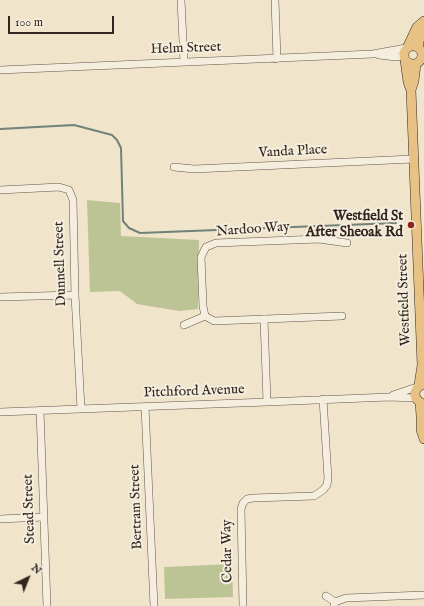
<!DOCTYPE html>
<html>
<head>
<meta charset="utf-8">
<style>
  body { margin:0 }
  #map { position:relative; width:424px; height:606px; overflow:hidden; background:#f0e4ca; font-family:"IM FELL English",serif }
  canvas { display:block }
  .north { position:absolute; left:8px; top:558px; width:40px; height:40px; -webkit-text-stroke:3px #f5eddd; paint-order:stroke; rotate:43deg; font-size:11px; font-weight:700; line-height:16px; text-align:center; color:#31261e }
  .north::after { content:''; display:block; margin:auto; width:14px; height:18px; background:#31261e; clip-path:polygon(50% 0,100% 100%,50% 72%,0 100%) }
  .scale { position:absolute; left:8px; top:16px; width:106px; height:18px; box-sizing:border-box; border:2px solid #31261e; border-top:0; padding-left:5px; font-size:12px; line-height:14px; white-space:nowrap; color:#31261e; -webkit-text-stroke:3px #f5eddd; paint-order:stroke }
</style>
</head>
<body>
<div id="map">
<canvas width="424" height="606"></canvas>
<div class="north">N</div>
<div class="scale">100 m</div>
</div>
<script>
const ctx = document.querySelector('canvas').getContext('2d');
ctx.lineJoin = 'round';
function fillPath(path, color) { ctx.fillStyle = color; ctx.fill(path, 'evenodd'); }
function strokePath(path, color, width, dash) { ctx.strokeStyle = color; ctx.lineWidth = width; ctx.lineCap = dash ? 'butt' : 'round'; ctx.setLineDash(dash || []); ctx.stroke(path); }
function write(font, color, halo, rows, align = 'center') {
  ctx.font = font + ' "IM FELL English",serif'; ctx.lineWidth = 4; ctx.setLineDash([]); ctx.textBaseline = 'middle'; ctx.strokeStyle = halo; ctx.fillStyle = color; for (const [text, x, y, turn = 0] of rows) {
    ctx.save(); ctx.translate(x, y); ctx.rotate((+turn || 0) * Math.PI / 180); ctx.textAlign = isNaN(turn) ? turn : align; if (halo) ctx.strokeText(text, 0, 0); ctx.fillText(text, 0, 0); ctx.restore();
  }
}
const green = new Path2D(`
  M87,200L120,203L121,236L199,240L198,309L179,311L137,304L120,291L90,292Z
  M232,564L233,597L165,599L164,567Z`);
const stream = new Path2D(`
  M0,129L74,125L112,135L117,140L121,148L123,221L129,228L140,233L396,223`);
const minor = new Path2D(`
  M181,0L184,62
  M275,0L277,59
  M379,55L396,57L404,56
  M0,70L373,54L406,48
  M174,167L194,169L413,159
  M0,190L59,187L69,190L73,200L75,295L81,409
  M0,297L75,295
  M205,316L203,306L201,257L206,247L216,243L319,239L347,243
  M264,319L267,402
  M184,325L205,316L214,321L342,316
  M393,395L417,387
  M145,407L154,606
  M40,410L47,606
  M0,412L267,402L389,397L416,398
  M0,519L44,517
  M326,596L335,602
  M243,606L241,509L243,503L247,499L253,498L314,496L323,490L327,485L328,478L323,399
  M334,606L335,602L346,598L424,595`);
const major = new Path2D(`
  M404 55a9 9 0 1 1 18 0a9 9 0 1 1-18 0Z
  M408,46L417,27L424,21
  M418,47L423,23
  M405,60L408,82L411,90L422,365L419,385
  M411,90L414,81L416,64
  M424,384C412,388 412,400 424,404
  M420,402L421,416V430L424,439`);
const markers = [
  [411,225,4,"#8f2418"]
];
const streetNames = [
  ["Helm Street",186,49,-2],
  ["Vanda Place",293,152,-3],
  ["Nardoo Way",253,230,-4],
  ["Dunnell Street",61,264,-92],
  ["Westfield Street",405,300,-92],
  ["Pitchford Avenue",194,392,-2],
  ["Bertram Street",137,507,-92],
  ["Stead Street",30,509,-92],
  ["Cedar Way",228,551,-91]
];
const poiNames = [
  ["Westfield St",403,217],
  ["After Sheoak Rd",403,233]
];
fillPath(green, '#bcc495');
strokePath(stream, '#708279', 2);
strokePath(minor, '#615649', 8);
strokePath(major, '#31261e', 10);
strokePath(minor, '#f5eddd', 7);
strokePath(major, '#e8c285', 9);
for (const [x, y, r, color] of markers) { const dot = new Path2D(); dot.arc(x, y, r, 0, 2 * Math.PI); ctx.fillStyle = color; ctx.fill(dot); strokePath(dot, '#f5eddd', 1.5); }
write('14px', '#31261e', '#f5eddd', streetNames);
write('bold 14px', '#31261e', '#f5eddd', poiNames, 'right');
</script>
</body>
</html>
